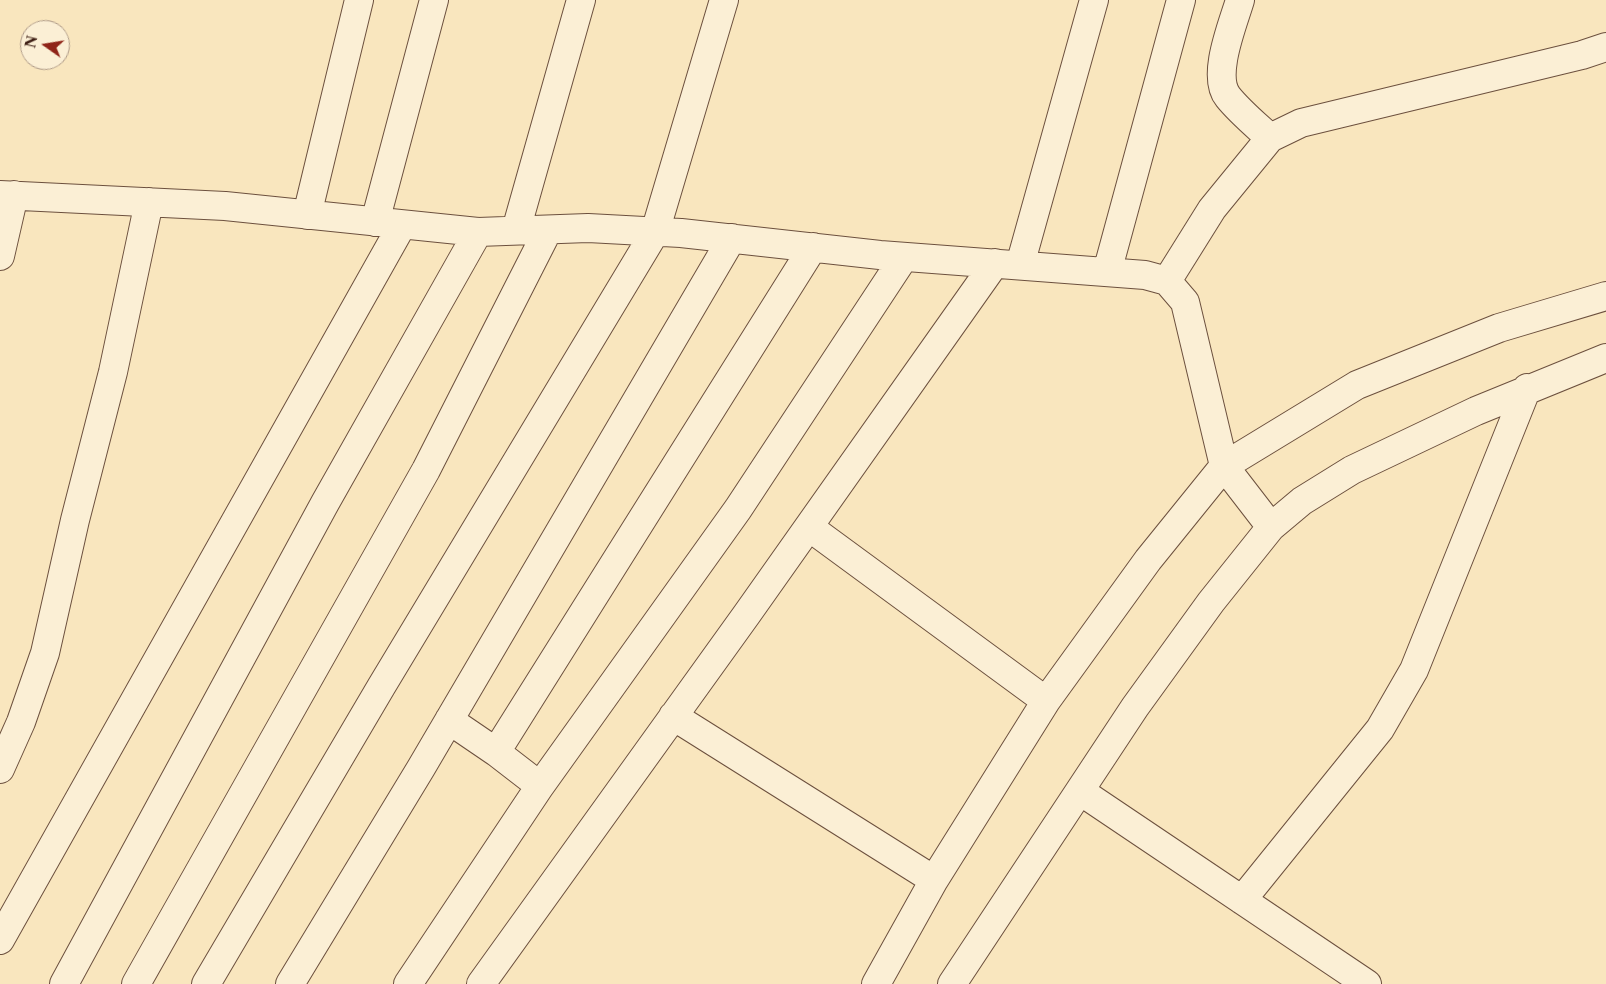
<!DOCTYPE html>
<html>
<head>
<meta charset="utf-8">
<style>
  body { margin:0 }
  #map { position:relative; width:1606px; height:984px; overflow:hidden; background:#f9e6be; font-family:"Libre Caslon Text",serif }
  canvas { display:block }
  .north { position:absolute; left:20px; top:20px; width:50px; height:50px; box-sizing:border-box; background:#fbefd5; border:1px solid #af9b88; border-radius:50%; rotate:283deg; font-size:14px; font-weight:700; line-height:20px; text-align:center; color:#3d1e14 }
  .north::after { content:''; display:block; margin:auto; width:18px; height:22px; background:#8f2418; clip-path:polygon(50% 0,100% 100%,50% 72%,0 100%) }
</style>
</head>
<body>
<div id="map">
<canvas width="1606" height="984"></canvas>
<div class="north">N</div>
</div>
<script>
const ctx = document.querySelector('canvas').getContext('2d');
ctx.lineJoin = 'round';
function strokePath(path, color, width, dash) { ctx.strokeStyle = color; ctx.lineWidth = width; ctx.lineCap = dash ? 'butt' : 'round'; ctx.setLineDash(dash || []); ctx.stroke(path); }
const minor = new Path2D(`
  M1240,0C1233,24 1211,76 1228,97C1240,112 1256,125 1270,138
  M0,195L225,206L478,232L588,228L681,233L880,255L1145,275L1167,281L1185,302L1224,466L1271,527
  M307,215L359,0
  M375,222L434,0
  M516,230L581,0
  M0,256L14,195
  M1020,265L1094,0
  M1107,272L1181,0
  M1167,281L1212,209L1270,138L1301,123L1582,55L1606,47
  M809,527L1046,701
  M673,716L934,880
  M449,720L496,752L540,786
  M496,752L813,247
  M0,769L21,722L45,653L75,520L113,372L149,202
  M1080,791L1367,984
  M1242,900L1380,729L1414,670L1527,388
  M0,940L402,225
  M64,984L325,503L478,232
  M136,984L426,470L548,230
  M206,984L381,687L655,232L724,0
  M290,984L421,768L732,238
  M408,984L540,786L738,509L904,257
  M481,984L747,614L995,263
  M876,984L934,880L1046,701L1148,560L1224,466L1357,385L1499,328L1606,296
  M952,984L1135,707L1211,602L1271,527L1302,501L1352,470L1476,411L1606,358`);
strokePath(minor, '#6c503e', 30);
strokePath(minor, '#fbefd5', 28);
</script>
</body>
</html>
